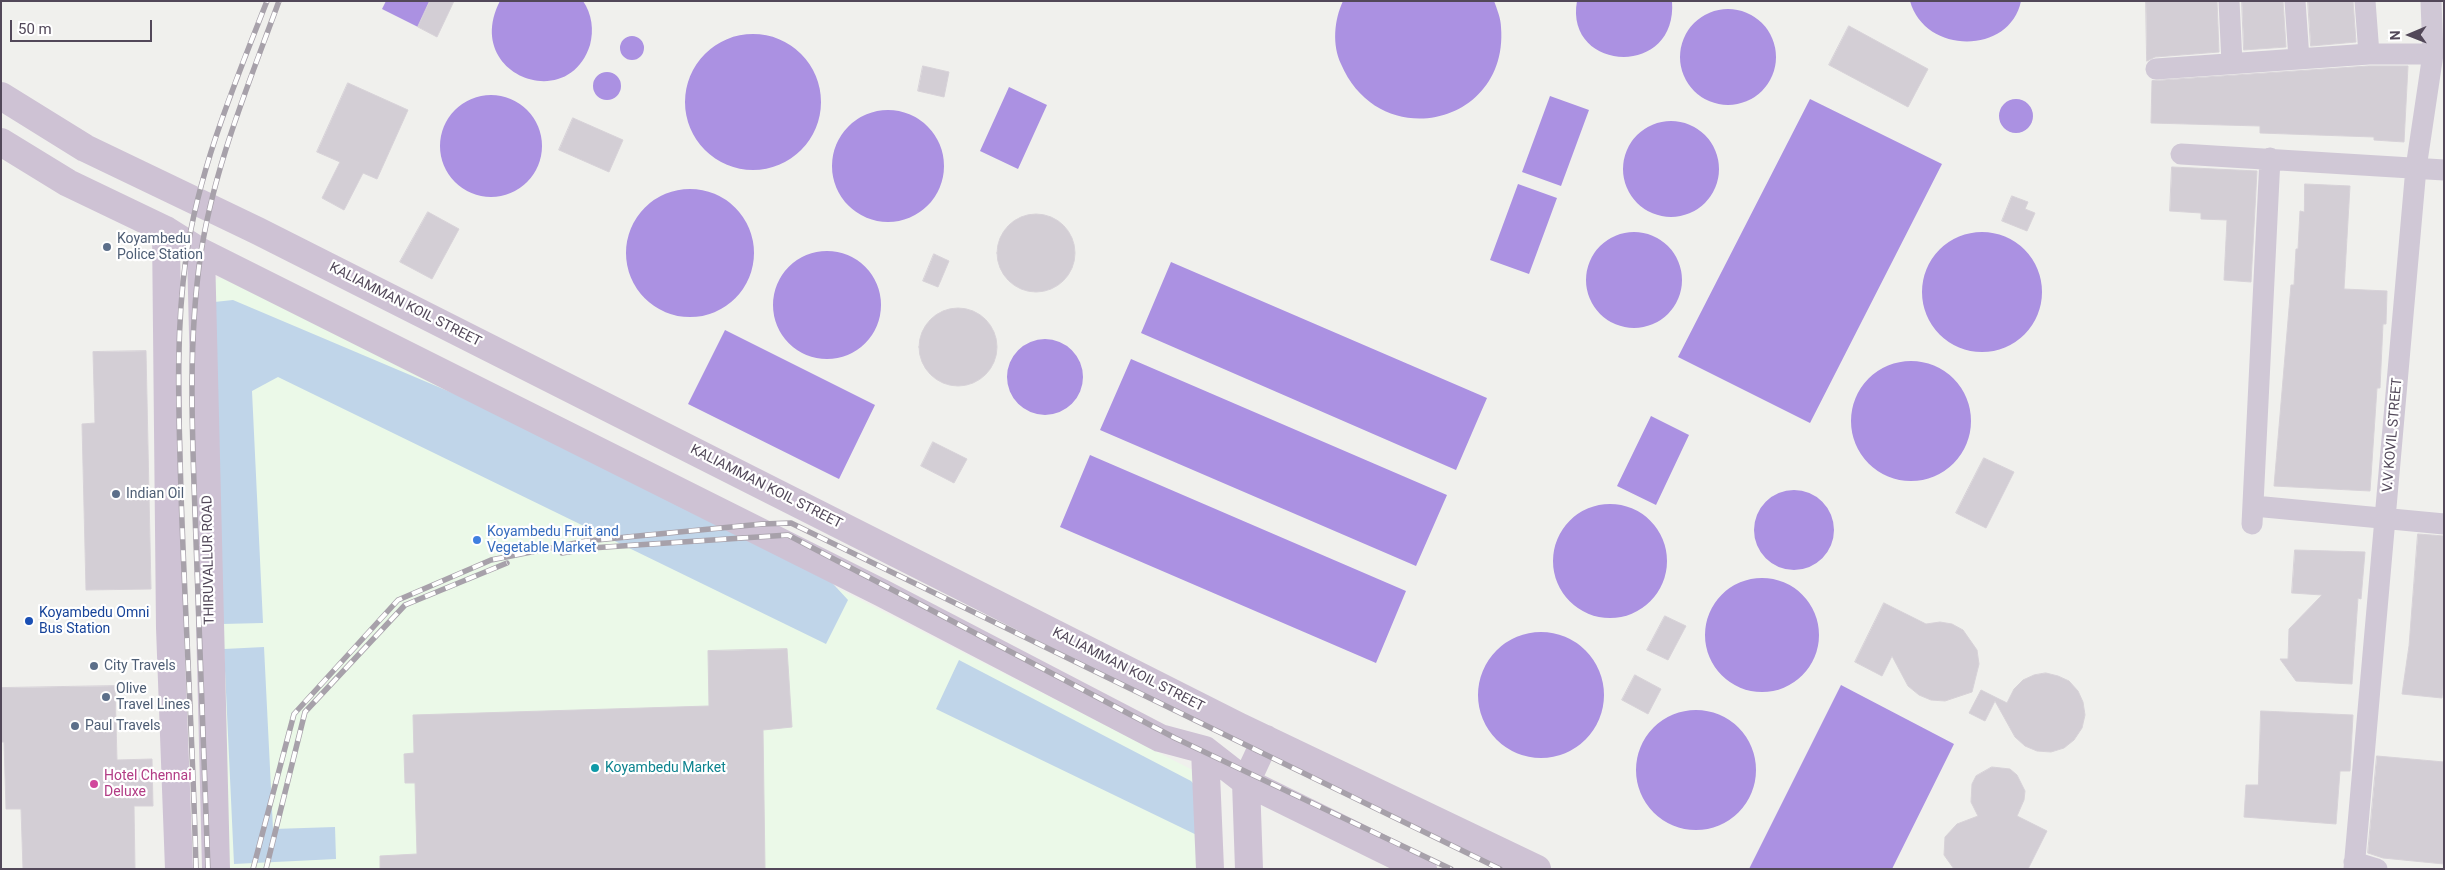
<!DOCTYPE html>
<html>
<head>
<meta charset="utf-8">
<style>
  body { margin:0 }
  #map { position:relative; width:2445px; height:870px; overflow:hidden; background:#f0f0ed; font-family:Roboto,sans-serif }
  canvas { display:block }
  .frame { position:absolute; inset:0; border:2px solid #524859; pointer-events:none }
  .north { position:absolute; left:2385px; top:10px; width:50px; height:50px; -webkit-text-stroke:4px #fff; paint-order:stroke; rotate:269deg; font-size:14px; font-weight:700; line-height:20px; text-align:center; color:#524859 }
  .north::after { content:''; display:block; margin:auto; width:18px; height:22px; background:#524859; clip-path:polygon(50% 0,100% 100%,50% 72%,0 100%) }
  .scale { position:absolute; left:10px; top:20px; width:142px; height:22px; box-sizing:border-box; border:2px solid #524859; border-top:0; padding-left:6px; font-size:15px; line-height:18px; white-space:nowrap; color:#524859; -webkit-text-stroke:4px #fff; paint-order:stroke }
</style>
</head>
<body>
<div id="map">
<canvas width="2445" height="870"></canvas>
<div class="frame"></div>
<div class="north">N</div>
<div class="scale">50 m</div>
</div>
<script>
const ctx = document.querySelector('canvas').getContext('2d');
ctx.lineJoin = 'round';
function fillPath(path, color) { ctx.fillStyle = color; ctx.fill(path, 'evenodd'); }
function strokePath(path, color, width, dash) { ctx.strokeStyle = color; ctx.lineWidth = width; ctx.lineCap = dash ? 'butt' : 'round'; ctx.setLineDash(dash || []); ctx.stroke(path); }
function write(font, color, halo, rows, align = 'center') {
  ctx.font = font + ' Roboto,sans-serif'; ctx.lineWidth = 4.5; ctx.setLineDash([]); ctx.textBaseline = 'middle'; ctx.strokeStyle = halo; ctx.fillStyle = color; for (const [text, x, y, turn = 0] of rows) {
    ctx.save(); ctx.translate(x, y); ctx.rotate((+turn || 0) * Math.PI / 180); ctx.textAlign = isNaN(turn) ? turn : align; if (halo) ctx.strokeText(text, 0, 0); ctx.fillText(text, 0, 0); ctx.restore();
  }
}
const commercial = new Path2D(`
  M222,277H230L1214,781L1216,869H222L210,282Z`);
const green = new Path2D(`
  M233,300L788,535L848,600L826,644L278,377L252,391L263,623L222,624L205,303Z
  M264,647L273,829L335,827L336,859L234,864L224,649Z
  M959,660L1191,781L1198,789L1205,839L936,709Z`);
const water = new Path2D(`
  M386,1H430L418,27L382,9Z
  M500,1H583C592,14 594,30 590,45C568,115 462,74 500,1Z
  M1343,1H1494C1497,9 1501,19 1501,27C1509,125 1380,155 1341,64C1332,45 1334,20 1343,1Z
  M1577,1H1672C1678,79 1564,72 1577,1Z
  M1910,1H2021C2010,55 1925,55 1910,1Z
  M1680 57a48 48 0 1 1 96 0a48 48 0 1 1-96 0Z
  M685 102a68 68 0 1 1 136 0a68 68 0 1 1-136 0Z
  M620 48a12 12 0 1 1 24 0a12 12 0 1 1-24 0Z
  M593 86a14 14 0 1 1 28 0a14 14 0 1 1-28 0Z
  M1009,87L1047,105L1018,169L980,151Z
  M440 146a51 51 0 1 1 102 0a51 51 0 1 1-102 0Z
  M1550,96L1589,110L1561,186L1522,172Z
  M1999 116a17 17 0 1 1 34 0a17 17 0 1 1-34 0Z
  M1810,99L1942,164L1810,423L1678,357Z
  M832 166a56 56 0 1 1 112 0a56 56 0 1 1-112 0Z
  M1623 169a48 48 0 1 1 96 0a48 48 0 1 1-96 0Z
  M1518,184L1557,198L1529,274L1490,260Z
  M626 253a64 64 0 1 1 128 0a64 64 0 1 1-128 0Z
  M1586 280a48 48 0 1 1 96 0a48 48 0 1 1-96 0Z
  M1922 292a60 60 0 1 1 120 0a60 60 0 1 1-120 0Z
  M773 305a54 54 0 1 1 108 0a54 54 0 1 1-108 0Z
  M1171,262L1487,398L1456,470L1141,333Z
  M725,330L875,405L839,479L688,404Z
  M1007 377a38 38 0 1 1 76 0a38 38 0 1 1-76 0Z
  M1131,359L1447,495L1416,566L1100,430Z
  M1851 421a60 60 0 1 1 120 0a60 60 0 1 1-120 0Z
  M1651,416L1689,435L1656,505L1617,486Z
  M1090,455L1406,591L1376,663L1060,527Z
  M1754 530a40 40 0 1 1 80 0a40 40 0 1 1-80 0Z
  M1553 561a57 57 0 1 1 114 0a57 57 0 1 1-114 0Z
  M1705 635a57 57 0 1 1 114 0a57 57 0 1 1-114 0Z
  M1478 695a63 63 0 1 1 126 0a63 63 0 1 1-126 0Z
  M1841,685L1954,744L1892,869H1749Z
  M1636 770a60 60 0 1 1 120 0a60 60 0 1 1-120 0Z`);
const building = new Path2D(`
  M430,1H454L437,37L418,27Z
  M2146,1H2217L2219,52L2155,57L2147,61Z
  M2242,1H2283L2286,47L2244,50Z
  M2308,1H2353L2356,42L2311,46Z
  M1849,26L1928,69L1908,107L1829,65Z
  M923,66L949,72L944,97L918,91Z
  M2369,66H2408L2404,142L2374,140V137L2260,133V126L2151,123L2152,81Z
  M348,83L408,110L377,179L363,173L344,210L322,198L340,162L317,152Z
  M573,118L623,140L609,172L559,150Z
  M2172,167L2257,171L2251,282L2224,280L2227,220L2201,219V213L2170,211Z
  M2305,184L2350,186L2344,289L2387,291L2386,324H2383L2380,388H2377L2370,491L2274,486L2291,285H2294L2296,249H2298L2300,211L2304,212Z
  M2012,196L2028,202L2025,209L2035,213L2027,231L2002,221Z
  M428,212L459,229L432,279L400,262Z
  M997 253a39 39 0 1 1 78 0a39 39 0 1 1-78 0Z
  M934,254L949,261L938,287L923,281Z
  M919 347a39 39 0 1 1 78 0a39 39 0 1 1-78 0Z
  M146,351L151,589L86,590L82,424L95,423L93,352Z
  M933,442L967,459L954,483L921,466Z
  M1984,458L2014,472L1986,528L1956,513Z
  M2418,534L2444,536V679L2442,698L2402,694L2409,646Z
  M2295,550L2365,552L2361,599L2358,598L2352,684L2296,681L2280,659H2288L2289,629L2322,595L2292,593Z
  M1884,603L1926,624L1940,622L1952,624L1963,630L1977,650L1979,664L1972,692L1945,701L1931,700L1919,695L1908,686L1892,656L1882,676L1855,662Z
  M1665,616L1686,626L1668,660L1647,650Z
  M787,649L792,727L763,730L765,869H380V856L417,854L415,783H405L404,754L414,753L413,715L709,706L708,651Z
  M2046,673L2058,676L2069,681L2078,691L2083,702L2085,715L2082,728L2074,740L2064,748L2051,752L2037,751L2025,746L2015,737L1995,701L1985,721L1969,713L1981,690L2007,703L2014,689L2023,680L2034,675Z
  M1635,675L1661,689L1648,714L1622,700Z
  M115,686L117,760L152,759L153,806H134L135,869H23L21,809H6L4,742H1V688Z
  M2261,711L2353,715L2350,771H2340L2336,824L2244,817L2246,785H2258Z
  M2377,756L2444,762V864L2383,858L2368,853Z
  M1992,767L2010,769L2017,775L2025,791L2024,800L2017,816L2047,831L2028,869H1954L1944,855L1945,837L1957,824L1978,816L1971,802L1972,784L1976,776Z`);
const street = new Path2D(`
  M2229,1L2232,63
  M2295,1L2299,59
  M2365,1L2369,54
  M2156,69L2369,54H2433
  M2181,154L2444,170
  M2254,506L2444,524
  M2252,524L2270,158
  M2354,862L2377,869
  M2354,869L2416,168L2433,54L2431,1`);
const secondary = new Path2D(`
  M1,96L85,148L258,231L1238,726L1537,869
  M1,142L68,183L166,230L201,252L882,593L1160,738L1205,750L1246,782L1423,869
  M166,230L170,628L179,869
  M201,252L216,869
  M1205,750L1210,869
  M1249,869L1246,782L1266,739`);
const rail = new Path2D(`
  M562,553L591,548L788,535L1175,738L1451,869
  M196,869C193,743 185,618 181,493C179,415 175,335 186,258C199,169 234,85 267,1
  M208,869C204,760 200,651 196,541C193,447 187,353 200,259C213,169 248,86 279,1
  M253,869L294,714L398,600L491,560L586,541L762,524L791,523L1500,869
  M266,869L305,712L405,605L507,563`);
const markers = [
  [107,247,5,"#5c6f8a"],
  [116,494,5,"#5c6f8a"],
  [477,540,5,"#3f7fe0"],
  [29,621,5,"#1a4fb4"],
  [94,666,5,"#5c6f8a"],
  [106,697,5,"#5c6f8a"],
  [75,726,5,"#5c6f8a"],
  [595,768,5,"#0f9aa8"],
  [94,784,5,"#d1479c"]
];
const serviceNames = [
  ["Koyambedu",117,239],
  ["Police Station",117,255],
  ["Indian Oil",126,494],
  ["City Travels",104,666],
  ["Olive",116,689],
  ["Travel Lines",116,705],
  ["Paul Travels",85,726]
];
const streetNames = [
  ["KALIAMMAN KOIL STREET",405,305,27],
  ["V.V KOVIL STREET",2393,435,-85],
  ["KALIAMMAN KOIL STREET",766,487,27],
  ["THIRUVALLUR ROAD",209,560,-91],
  ["KALIAMMAN KOIL STREET",1128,670,27]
];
const shopNames = [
  ["Koyambedu Fruit and",487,532],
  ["Vegetable Market",487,548]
];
const transitNames = [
  ["Koyambedu Omni",39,613],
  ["Bus Station",39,629]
];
const cultureNames = [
  ["Koyambedu Market",605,768]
];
const hotelNames = [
  ["Hotel Chennai",104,776],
  ["Deluxe",104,792]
];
fillPath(commercial, '#ebf9e8');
fillPath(green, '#c0d5e9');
fillPath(water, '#ab91e2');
fillPath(building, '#d3ced5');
strokePath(building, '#d7d2d8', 1);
strokePath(street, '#d0c8d6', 21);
strokePath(secondary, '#cec2d4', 28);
strokePath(rail, '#a7a1aa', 5.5);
strokePath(rail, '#fff', 4, [11]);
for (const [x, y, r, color] of markers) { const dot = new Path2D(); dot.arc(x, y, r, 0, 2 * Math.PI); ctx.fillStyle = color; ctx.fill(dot); strokePath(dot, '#fff', 2); }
write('14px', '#4e5e75', '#fff', serviceNames, 'left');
write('14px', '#524859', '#fff', streetNames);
write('14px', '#366cbe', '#fff', shopNames, 'left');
write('14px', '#164399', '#fff', transitNames, 'left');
write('14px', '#0d838f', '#fff', cultureNames, 'left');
write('14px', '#b23c85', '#fff', hotelNames, 'left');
</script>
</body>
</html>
